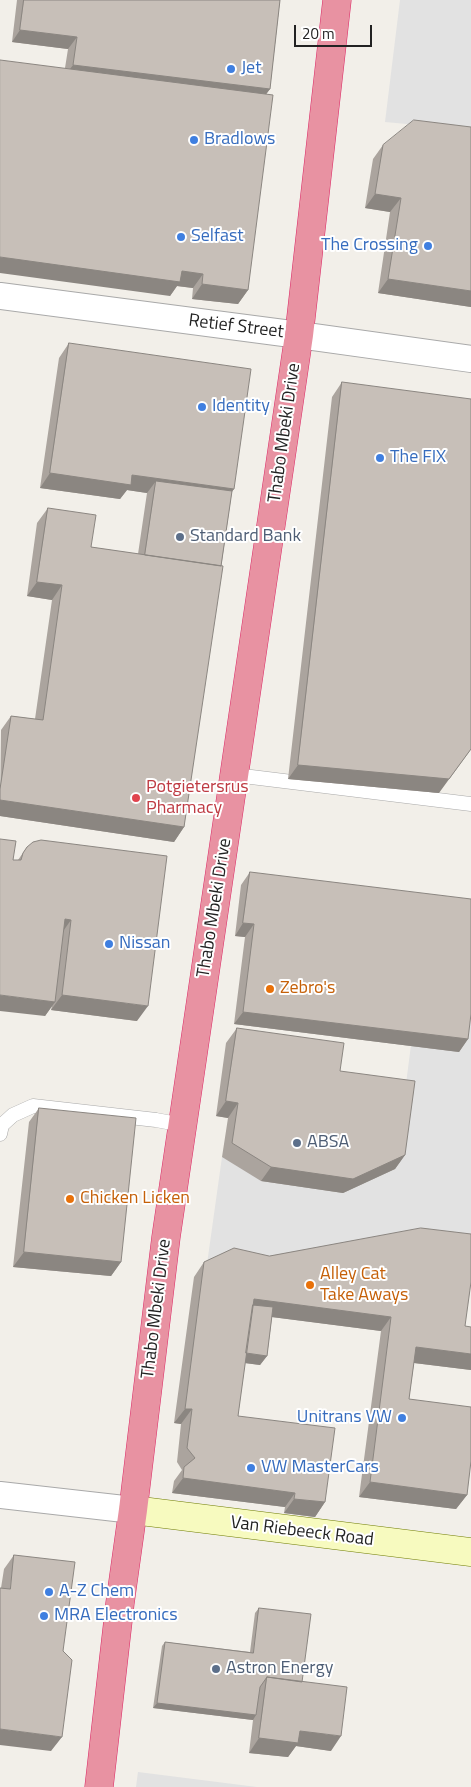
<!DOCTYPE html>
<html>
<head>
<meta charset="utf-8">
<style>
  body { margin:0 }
  #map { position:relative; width:471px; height:1787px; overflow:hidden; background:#f2efe9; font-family:"Titillium Web",sans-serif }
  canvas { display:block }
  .scale { position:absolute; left:294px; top:25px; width:78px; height:22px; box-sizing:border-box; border:2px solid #222; border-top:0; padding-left:6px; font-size:15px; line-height:18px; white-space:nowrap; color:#222; -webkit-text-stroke:4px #fff; paint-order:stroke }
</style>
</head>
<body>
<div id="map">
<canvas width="471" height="1787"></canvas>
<div class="scale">20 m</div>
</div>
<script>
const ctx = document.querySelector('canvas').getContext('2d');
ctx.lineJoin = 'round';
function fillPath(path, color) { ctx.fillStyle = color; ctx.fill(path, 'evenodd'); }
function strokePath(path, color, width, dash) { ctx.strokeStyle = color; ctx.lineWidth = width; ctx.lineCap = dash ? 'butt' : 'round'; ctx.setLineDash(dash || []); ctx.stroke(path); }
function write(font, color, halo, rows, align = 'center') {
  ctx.font = font + ' "Titillium Web",sans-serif'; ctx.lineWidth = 4; ctx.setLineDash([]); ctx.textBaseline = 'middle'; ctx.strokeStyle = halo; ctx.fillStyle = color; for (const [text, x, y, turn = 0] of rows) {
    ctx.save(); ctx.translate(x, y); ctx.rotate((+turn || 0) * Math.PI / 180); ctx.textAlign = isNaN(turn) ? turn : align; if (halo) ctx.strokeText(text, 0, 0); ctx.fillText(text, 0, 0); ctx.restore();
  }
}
const parking = new Path2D(`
  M400,0H471V130L385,122Z
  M471,957V1250L206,1271L222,1157L395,1169L411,1045Z
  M138,1772L257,1787H136Z`);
const lane = new Path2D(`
  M235,775L471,804
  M0,1134L2,1125L13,1115L33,1106L156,1120L183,1125`);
const street = new Path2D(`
  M0,296L299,335L471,359
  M0,1495L133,1510`);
const secondary = new Path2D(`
  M133,1510L471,1552`);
const highway = new Path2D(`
  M99,1787L120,1603L133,1510L166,1237L299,335L337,0`);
const wall = new Path2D(`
  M17,0H280L270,89L266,94L248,290L238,304L192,299L193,288L177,286L170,296L65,68L68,49L12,42Z
  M471,127V307L378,293L390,212L365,208L373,159L383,145Z
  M69,343L234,489L232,491L184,827L174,842L0,816L1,730L11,716L35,719L52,600L27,596L37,523L48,508L91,547L138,554L147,493L127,490L120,499L40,488L59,358Z
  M342,382L439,793L288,779L332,397Z
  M0,839L13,860H18L27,847L137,1021L51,1010L52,1006L45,1016Z
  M250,872L468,1039L459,1052L234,1024L245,937L235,936L241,885Z
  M237,1028L340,1071L405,1155L395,1169L343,1193L261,1181L222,1157L228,1118L216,1116L226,1043Z
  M39,1108L121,1262L111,1276L13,1267L29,1122Z
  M204,1262L465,1326L471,1370L414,1363L409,1399L467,1495L456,1509L359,1497L381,1331L272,1317L267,1356L260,1365L245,1363L238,1416L325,1502L315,1517L284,1513L285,1507L172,1493L174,1481L182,1470L177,1462L181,1424L174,1423L194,1277Z
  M14,1555L63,1651L51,1751L1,1588L4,1569Z
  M259,1608L302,1682L331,1751L296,1746L288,1757L249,1753L253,1720L153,1708L162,1646L165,1642L250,1652L255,1613Z`);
const shadedWall = new Path2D(`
  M20,30L77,37L68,49L12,42Z
  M73,65L270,89L261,101L64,77Z
  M375,194L401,198L390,212L365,208Z
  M0,257L182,271L203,274L193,288L177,286L170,296L0,273Z
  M388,279L471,291V307L378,293Z
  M202,284L248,290L238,304L192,299Z
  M50,473L132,475L234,489L223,504L156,481L147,493L127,490L120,499L40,488Z
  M37,582L62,585L52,600L27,596Z
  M471,749L439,793L288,779L298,765Z
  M0,800L184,827L174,842L0,816Z
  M65,919L71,920L61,934Z
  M243,923L254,924L245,937L235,936Z
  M0,995L55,1002L45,1016L0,1011Z
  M62,995L148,1006L137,1021L51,1010Z
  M243,1012L468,1039L459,1052L234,1024Z
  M226,1101L238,1103L228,1118L216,1116Z
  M405,1155L395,1169L343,1193L261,1181L271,1167Z
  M24,1252L121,1262L111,1276L13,1267Z
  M254,1299L391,1317L381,1331L248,1314Z
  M416,1347L471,1354V1370L406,1362Z
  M243,1353L267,1356L260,1365L237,1362Z
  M185,1409H192L181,1424L174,1423Z
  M183,1478L295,1493L285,1507L172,1493Z
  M370,1482L467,1495L456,1509L359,1497Z
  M294,1499L325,1502L315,1517L284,1513Z
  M157,1703L256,1715L253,1720L153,1708Z
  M0,1729L62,1737L51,1751L0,1745Z
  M300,1731L341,1736L331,1751L296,1746L288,1757L249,1753L259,1738Z`);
const building = new Path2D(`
  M24,0H280L270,89L73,65L77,37L20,30Z
  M0,60L273,95L248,290L202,284L203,274L182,271L180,282L0,257Z
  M414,120L471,127V291L388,279L401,198L375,194L383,145Z
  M69,343L251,369L234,489L132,475L131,485L50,473Z
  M342,382L471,399V749L449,779L298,765Z
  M156,481L232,491L221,566L145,555Z
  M48,508L96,515L91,547L223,566L184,827L0,800V789L11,716L43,720L62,585L37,582Z
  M0,839L16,841L13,860H21L23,853L27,847L33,842L41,840L167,856L148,1006L62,995L71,920L65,919L55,1002L0,995Z
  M250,872L471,899V1014L468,1039L243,1012L254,924L243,923Z
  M237,1028L344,1043L340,1071L415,1081L405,1155L353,1179L271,1167L232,1143L238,1103L226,1101Z
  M39,1108L136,1118L121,1262L24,1252Z
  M421,1228L471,1234V1282L465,1326L471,1327V1354L416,1347L409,1399L471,1407V1461L467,1495L370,1482L391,1317L254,1299L238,1416L335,1428L325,1502L294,1499L295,1493L183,1478L184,1467L195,1458L187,1448L192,1409H185L204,1262L234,1248L269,1256Z
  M253,1305L273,1307L267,1356L246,1353Z
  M14,1555L75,1562L63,1651L72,1660L62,1737L0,1729V1588L10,1589Z
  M259,1608L311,1614L302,1682L267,1677L260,1687L256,1715L157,1703L165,1642L253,1653Z
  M267,1677L347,1687L341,1736L300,1731L298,1743L259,1738Z`);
const markers = [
  [231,69,5,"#3f7fe0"],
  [194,140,5,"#3f7fe0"],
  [181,237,5,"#3f7fe0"],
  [428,246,5,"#3f7fe0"],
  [202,407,5,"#3f7fe0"],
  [380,458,5,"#3f7fe0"],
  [180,537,5,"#5c6f8a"],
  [136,798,5,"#e0444e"],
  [109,944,5,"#3f7fe0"],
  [270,989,5,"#e8710a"],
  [297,1143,5,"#5c6f8a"],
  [70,1199,5,"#e8710a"],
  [310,1285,5,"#e8710a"],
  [402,1418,5,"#3f7fe0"],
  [251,1468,5,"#3f7fe0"],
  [49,1592,5,"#3f7fe0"],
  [44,1616,5,"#3f7fe0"],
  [216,1669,5,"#5c6f8a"]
];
const shopNames = [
  ["Jet",241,69],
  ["Bradlows",204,140],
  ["Selfast",191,237],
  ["The Crossing",418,246,"right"],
  ["Identity",212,407],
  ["The FIX",390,458],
  ["Nissan",119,944],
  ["Unitrans VW",392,1418,"right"],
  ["VW MasterCars",261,1468],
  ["A-Z Chem",59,1592],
  ["MRA Electronics",54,1616]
];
const streetNames = [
  ["Retief Street",236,327,7],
  ["Thabo Mbeki Drive",285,433,-82],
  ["Thabo Mbeki Drive",215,908,-81],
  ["Thabo Mbeki Drive",157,1309,-83],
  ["Van Riebeeck Road",302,1532,7]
];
const serviceNames = [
  ["Standard Bank",190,537],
  ["ABSA",307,1143],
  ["Astron Energy",226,1669]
];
const healthNames = [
  ["Potgietersrus",146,788],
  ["Pharmacy",146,809]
];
const foodNames = [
  ["Zebro's",280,989],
  ["Chicken Licken",80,1199],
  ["Alley Cat",320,1275],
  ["Take Aways",320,1296]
];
fillPath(parking, '#e2e2e2');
strokePath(lane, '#a9a9a9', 15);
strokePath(street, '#a9a9a9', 28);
strokePath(secondary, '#707d05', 29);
strokePath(highway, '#dc2a67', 29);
strokePath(lane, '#fff', 14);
strokePath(street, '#fff', 26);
strokePath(secondary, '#f7fabf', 28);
strokePath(highway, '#e892a2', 28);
fillPath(wall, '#aba49e');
fillPath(shadedWall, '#8b8681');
fillPath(building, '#c7bfb8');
strokePath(building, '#8b8681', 1);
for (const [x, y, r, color] of markers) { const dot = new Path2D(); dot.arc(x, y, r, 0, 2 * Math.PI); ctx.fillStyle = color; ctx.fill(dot); strokePath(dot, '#fff', 2); }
write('18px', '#366cbe', '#fff', shopNames, 'left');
write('18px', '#222', '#fff', streetNames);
write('18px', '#4e5e75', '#fff', serviceNames, 'left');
write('18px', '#be3a42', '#fff', healthNames, 'left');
write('18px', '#c56008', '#fff', foodNames, 'left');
</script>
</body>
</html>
